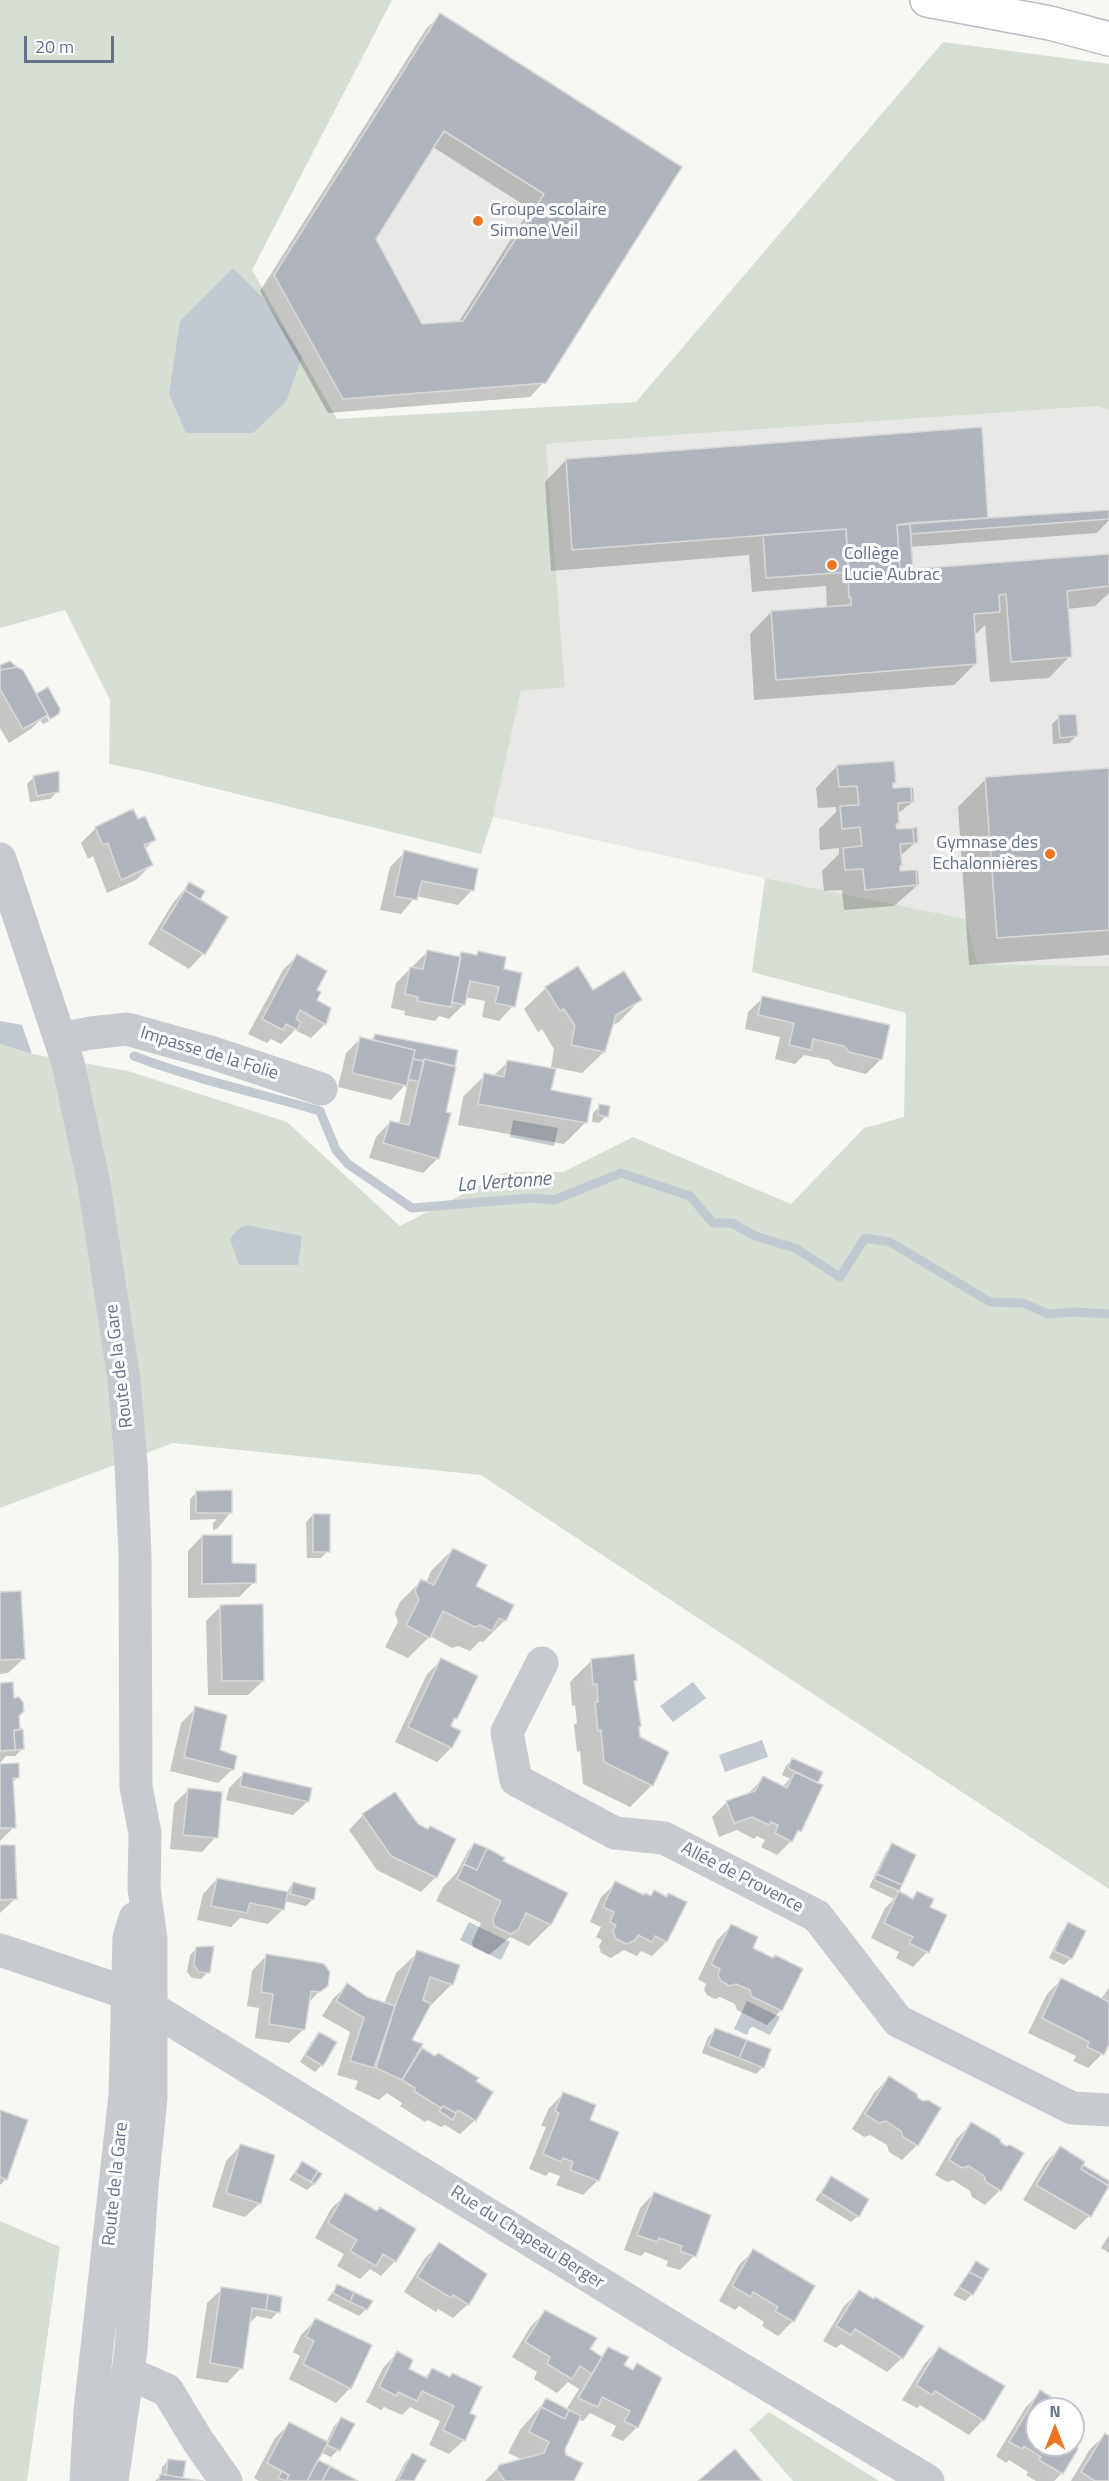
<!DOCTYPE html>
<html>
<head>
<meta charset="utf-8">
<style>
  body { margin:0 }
  #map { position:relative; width:1109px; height:2481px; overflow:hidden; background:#f7f7f4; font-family:"Titillium Web",sans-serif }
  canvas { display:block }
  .north { position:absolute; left:1025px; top:2397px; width:60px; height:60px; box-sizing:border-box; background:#fff; border:2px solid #c1c6cf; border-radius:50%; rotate:0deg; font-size:16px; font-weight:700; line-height:24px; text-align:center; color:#657187 }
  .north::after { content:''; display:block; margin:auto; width:21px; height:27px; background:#ec7720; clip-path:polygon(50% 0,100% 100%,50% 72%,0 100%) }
  .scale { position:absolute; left:24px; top:36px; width:90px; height:27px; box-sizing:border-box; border:3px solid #657187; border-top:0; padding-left:8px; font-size:18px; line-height:21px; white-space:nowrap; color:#657187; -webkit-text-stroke:4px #fff; paint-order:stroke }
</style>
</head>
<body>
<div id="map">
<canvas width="1109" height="2481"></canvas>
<div class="north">N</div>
<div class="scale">20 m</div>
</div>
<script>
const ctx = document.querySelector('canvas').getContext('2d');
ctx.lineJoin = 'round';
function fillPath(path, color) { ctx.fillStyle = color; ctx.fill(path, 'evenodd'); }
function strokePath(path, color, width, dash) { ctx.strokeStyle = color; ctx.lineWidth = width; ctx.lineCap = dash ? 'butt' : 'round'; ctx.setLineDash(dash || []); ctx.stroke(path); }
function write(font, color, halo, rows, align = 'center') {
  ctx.font = font + ' "Titillium Web",sans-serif'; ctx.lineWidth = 6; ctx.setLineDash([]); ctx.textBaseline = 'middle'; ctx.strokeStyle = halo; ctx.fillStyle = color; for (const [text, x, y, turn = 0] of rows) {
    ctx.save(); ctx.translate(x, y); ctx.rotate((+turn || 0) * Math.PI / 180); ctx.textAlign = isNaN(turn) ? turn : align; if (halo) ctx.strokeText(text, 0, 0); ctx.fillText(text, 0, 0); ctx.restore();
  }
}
const built = new Path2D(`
  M440,13L682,167L546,383L343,399L274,275Z
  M1097,406L1109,410V966L978,964L966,919L765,878L493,817L521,691L565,686L546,444Z`);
const green = new Path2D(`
  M0,0H392L252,270L337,419L636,402L943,42L1109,64V410L1097,406L546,444L565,687L521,691L493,817L481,854L148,772L109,764L110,700L65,610L0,628Z
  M765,878L966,919L978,964L1109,966V1889L481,1475L173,1443L0,1508V1044L32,1054L128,1071L287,1122L400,1226L506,1172H563L633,1137L791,1204L864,1128L904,1117L906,1013L752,972Z
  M0,2221L60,2247L27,2481H0Z
  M769,2412L879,2481H793L749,2430Z`);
const water = new Path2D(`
  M233,268L265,300L302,357L286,402L253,433H186L169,394L180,321Z
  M0,1021L22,1025L32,1054L0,1044Z
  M513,1120L558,1128L554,1146L510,1137Z
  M246,1225L302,1236L298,1265H239L230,1239L238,1229Z
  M693,1682L706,1698L673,1722L660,1706Z
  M762,1740L768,1757L725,1772L719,1755Z
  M469,1922L510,1942L501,1960L460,1940Z
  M747,2001L780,2017L770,2035L753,2027L750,2028L747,2035L734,2029Z`);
const shadow = new Path2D(`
  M441,14L680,168L544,382L530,397L328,413L260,291L426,29ZM433,147L530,209L458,323L421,326L375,239Z
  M566,460L984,520L1109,511V520L1097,533L910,547L911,568L909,571L1109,555V593L1095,606L1067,609L1070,656L1049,678L990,682L985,625L977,633H974L976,663L954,685L754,700L750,634L771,612L827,608L826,586L752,592L749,555L551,571L545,482Z
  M10,662L22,671L36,696L48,689L58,709L52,719L41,700L38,701L49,721L43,724L40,720L31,729L9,743L0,728V666Z
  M1059,717L1076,736L1069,743L1053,744L1052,724Z
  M837,766L894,783L892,790L913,788L914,801L897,814L898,823L895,826V830L916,842L900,856L899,873L918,871L919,884L894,906L844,910L842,890L824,891L822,871L839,854V848L820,850L819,829L836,812V807L818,808L816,788Z
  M1109,770V955L969,965L958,807L986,779Z
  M34,777L57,792L50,799L30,802L27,784Z
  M137,821L154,840L144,850L151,865L136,880L107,893L93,856L88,859L81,843L96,828Z
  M405,852L472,890L458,905L416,896L401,914L380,910L390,867Z
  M189,883L198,900L226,917L203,954L189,969L148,944L171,906Z
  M428,951L458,958L462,954L475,956L478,952L502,970L513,1006L499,1021L482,1017L485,1001L465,997L464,1004L449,1019L439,1016L435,1021L404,1015L405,1011L391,1008L396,983Z
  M297,956L315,991V1001L325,1024L311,1038L295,1030L281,1044L271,1039L267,1043L248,1034L283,970Z
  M546,988L640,1000L619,1022L611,1026L604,1052L582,1073L551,1067L554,1049L542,1029L538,1032L524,1009Z
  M763,998L881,1059L866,1074L835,1066L829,1060L804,1055L795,1064L775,1059L780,1037L745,1029L748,1012Z
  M375,1035L457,1051L444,1113L438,1158L423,1173L369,1158L376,1137L390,1122L399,1124L407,1087L404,1086L391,1100L338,1087L346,1053L360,1039L370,1041Z
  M508,1062L550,1091L586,1122L564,1144L458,1125L463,1097L485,1075L493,1076Z
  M600,1106L606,1116L599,1123L592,1122L593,1113Z
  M197,1492L231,1512L217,1529L213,1530V1523L217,1519L190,1520V1499Z
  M313,1515L328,1551L321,1558H307L306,1522Z
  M202,1536L230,1565L254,1582L239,1597L188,1598V1551Z
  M453,1549L474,1587L505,1620L483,1642L480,1641L470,1651L458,1646L452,1648L430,1636L408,1658L385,1647L398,1622L395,1613L400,1602L421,1581L426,1583L431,1571Z
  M0,1594L23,1659L8,1673L0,1674Z
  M221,1606L263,1681L248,1695H208L206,1621Z
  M633,1656L635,1701L637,1700L640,1726L638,1728L652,1785L630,1807L583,1784L580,1751L577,1752L574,1725L577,1723L575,1705L572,1706L570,1682L592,1660Z
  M442,1660L456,1718L449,1727L459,1732L451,1748L437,1762L395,1742L427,1674Z
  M0,1685L13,1700L18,1715L22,1749L15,1756H6L0,1763Z
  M196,1708L218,1752L233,1769L218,1783L170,1771L181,1723Z
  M793,1759L821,1773L799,1831L791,1841L777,1855L761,1847L765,1840L757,1836L754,1839L737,1830L719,1837L712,1817L727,1802L747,1795L763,1778L782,1787L790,1779L782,1775L786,1766Z
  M0,1765L18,1777L12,1783L14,1827L0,1841Z
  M244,1773L308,1801L293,1815L226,1800L229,1788Z
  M188,1790L216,1837L202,1852L170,1849L174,1804Z
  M363,1815L417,1825L454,1839L436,1877L421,1892L377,1870L349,1830Z
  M475,1844L501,1862L550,1925L529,1946L510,1937L489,1955L473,1947L472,1942L481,1923L436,1901L443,1887L457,1872L468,1851Z
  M892,1845L914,1855L897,1892L911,1899L917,1893L928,1908L927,1952L913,1967L896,1958L899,1952L871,1938L885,1908L894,1899L869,1887L886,1852Z
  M0,1847L16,1898L0,1913Z
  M217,1879L286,1893L293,1883L313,1899L306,1906L284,1901L282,1910L268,1924L240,1918L231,1927L197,1920L203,1894Z
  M616,1883L643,1896L649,1897L654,1892L665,1898L669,1895L685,1903L666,1942L652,1956L641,1951L637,1956L624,1950L611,1958L601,1953L599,1946L602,1940L596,1937L601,1927L590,1922L601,1897Z
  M1069,1924L1071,1958L1064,1965L1049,1958L1062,1931Z
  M731,1926L751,1949L781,2010L767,2025L737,2010L735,2004L720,1997L715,1999L707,1995L704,1990L706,1984L698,1979L717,1940Z
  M197,1948L208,1972L201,1979L192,1978L187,1972L190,1955Z
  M418,1952L452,1984L430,2006L428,2005L410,2041L417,2055L422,2050L473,2082L475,2120L460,2134L445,2125L441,2127L428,2120L425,2122L400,2106L402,2103L387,2093L379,2100L355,2089L358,2081L337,2075L350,2032L322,2016L333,1999L347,1985L366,1998L384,2004L396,1973Z
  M266,1956L326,1985L308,2003L304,2029L289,2043L255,2038L259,2008L247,2006L252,1971Z
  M1061,1980L1101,1999L1109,1988V2041L1102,2054L1088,2068L1073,2061L1076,2056L1028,2033L1047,1994Z
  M715,2030L763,2067L756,2074L702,2053L708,2037Z
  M319,2034L322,2065L315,2072L300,2062L312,2041Z
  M889,2078L917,2099L939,2109L917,2145L902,2160L889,2152L887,2145L870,2135L864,2137L852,2129L874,2093Z
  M563,2094L588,2121L617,2133L597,2181L583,2195L556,2185L560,2176L549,2172L546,2176L529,2169L546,2127L541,2126L549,2108Z
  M0,2111L6,2179L0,2185Z
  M972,2124L1000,2190L985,2205L972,2197L970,2191L953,2180L947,2182L935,2175L957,2138Z
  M240,2146L260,2203L245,2217L212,2207L226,2161Z
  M1060,2148L1078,2171L1109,2183L1089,2216L1075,2230L1023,2200L1045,2163Z
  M302,2163L314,2184L307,2190L289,2180Z
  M831,2178L858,2216L851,2222L815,2200Z
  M654,2193L694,2256L680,2270L666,2266L668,2261L645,2252L641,2256L624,2250L640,2208Z
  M345,2195L395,2261L381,2276L370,2269L360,2279L337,2266L344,2254L315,2238L331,2209Z
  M1109,2235V2253L1101,2248Z
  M440,2244L468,2304L453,2318L438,2309L436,2312L404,2292L425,2258Z
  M753,2251L813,2286L793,2321L778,2336L762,2326L764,2322L739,2306L735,2310L719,2301L739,2265Z
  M976,2263L972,2294L965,2301L953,2295Z
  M337,2286L366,2309L359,2316L327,2300Z
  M222,2289L278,2312L271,2319L257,2316L248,2324L241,2368L227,2383L196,2378L207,2303Z
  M859,2292L902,2358L887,2372L841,2344L836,2348L823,2341L844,2306Z
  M545,2312L588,2350L600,2357L608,2349L622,2366L631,2371L637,2365V2427L623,2441L611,2436L616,2426L590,2413L583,2421L578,2419L564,2449L572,2481H485L500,2466L523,2460L508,2453L520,2430L546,2400L566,2410L579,2389L568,2382L557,2393L534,2379L537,2372L512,2357L531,2326Z
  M316,2320L350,2388L336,2403L289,2379L300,2356L293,2352L301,2335Z
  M939,2349L983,2420L969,2435L920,2405L917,2408L902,2400L925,2363Z
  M397,2353L407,2370L424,2378L432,2370L449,2378L452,2375L468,2414L464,2440L449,2454L429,2445L440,2421L410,2407L402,2415L384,2407L381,2410L366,2402L383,2368Z
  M1040,2392L1067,2409H1037V2445H1073V2439L1077,2449L1062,2473L1054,2481H1036L1026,2475L1028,2472L1009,2460L1006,2463L996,2456L1026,2407Z
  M341,2419L338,2450L331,2457L322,2453L313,2466L355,2481H259L254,2478L275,2438L290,2423L326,2443L334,2426Z
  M1105,2435L1109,2437V2481H1071L1090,2449Z
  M413,2454L424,2460L412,2481H395L406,2461Z
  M169,2460L181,2479L195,2481H155L161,2476L162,2467Z`);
const stream = new Path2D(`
  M134,1056C194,1079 258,1093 320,1111L336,1150L348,1164L412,1208L532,1198L554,1200L621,1173L690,1196L713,1223H732L755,1236L795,1248L840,1277L865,1238L890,1242L990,1302L1023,1303L1048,1314L1074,1312L1109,1314`);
const building = new Path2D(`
  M440,13L682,167L546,383L343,399L274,275ZM444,131L544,194L463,321L422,324L376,239Z
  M982,427L988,518L897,525L900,570L1109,554V586L1067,591L1072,657L1011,662L1006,594L999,595L1000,612L974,614L977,664L776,680L771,611L851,605V597L849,598L846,529L572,550L566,459Z
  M1109,510V519L911,534L910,523Z
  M910,523L913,569L900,570L897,525Z
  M846,529L849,572L766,578L763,535Z
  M10,661L17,667L0,670V665Z
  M17,667L23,670L48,715L23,729L0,689V670Z
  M48,687L60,709L59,714L50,719L36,694Z
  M1076,714L1078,736L1060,738L1058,715Z
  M894,761L896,783H893V788L911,787L912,802L898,803L899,824H896L897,829L913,828L914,843L900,844L902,865L900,866V871L916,870L917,885L865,890L863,869L845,870L843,848L862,846L860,827L842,829L840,806L859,805L857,786L839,787L837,765Z
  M1109,768V930L997,938L985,777Z
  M59,771V792L37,796L33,776Z
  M133,809L138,819L145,816L156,840L144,845L153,865L121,880L108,843L103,845L95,827Z
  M917,827L918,843H914L913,828Z
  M404,850L478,869L474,891L422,881L417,900L394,896Z
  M189,882L205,891L200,900L185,890Z
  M185,890L228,917L205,955L161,929Z
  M427,950L461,957L451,1007L417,1001L418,997L405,994L410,967L423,969Z
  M478,951L506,957L504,969L522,973L515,1007L495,1003L499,987L470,981L465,1005L452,1002L461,952L477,955Z
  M297,954L327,971L317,990L321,992L317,1000L331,1008L326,1025L300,1010L296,1019L301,1022L297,1030L286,1024L283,1030L262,1019Z
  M578,966L593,990L624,971L642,1000L616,1015L605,1052L571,1045L575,1026L564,1009L560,1011L545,987Z
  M762,996L890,1025L882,1060L849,1052L844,1046L813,1039L811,1050L789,1045L794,1023L758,1015Z
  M375,1034L458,1050L455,1066L424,1059V1061L413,1059L415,1050L373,1040Z
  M360,1037L415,1050L407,1086L352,1073Z
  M413,1059L424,1061L419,1082L408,1079Z
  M424,1059L456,1067L446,1112L451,1113L439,1159L383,1143L390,1121L409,1125Z
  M507,1060L556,1069L551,1090L592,1098L587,1123L478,1104L484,1073L504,1077Z
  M599,1104L610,1106L608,1117L598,1115Z
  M232,1490V1513H196V1491Z
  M313,1514H330V1552H313Z
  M202,1535H232V1563L256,1564V1583L202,1584Z
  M453,1548L487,1565L476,1586L514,1605L506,1621L499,1618L492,1631L480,1625L475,1627L443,1611L430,1638L406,1625L419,1600L415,1590L421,1579L434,1585Z
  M21,1591L25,1659L0,1660V1592Z
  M263,1604L264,1681H222L220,1605Z
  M634,1654L637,1680L634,1681L641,1726L639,1727L640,1737L669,1752L653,1786L604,1762L601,1730L598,1731L595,1702H598L597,1684L593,1685L591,1659Z
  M441,1658L478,1676L457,1719L454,1718L451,1726L461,1731L452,1748L408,1727Z
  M13,1682L14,1698L19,1697L23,1702L24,1711L19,1716L20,1730H14L15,1750L0,1751V1683Z
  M195,1706L227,1715L220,1750L237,1756L234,1770L184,1757Z
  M23,1729L24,1749L15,1750L14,1730Z
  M792,1758L823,1772L818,1783L788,1768Z
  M19,1763V1778H13L16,1828H0V1764Z
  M243,1772L312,1788L309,1802L240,1786Z
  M795,1772L823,1785L801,1832L798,1830L792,1842L775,1833L778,1825L771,1822L769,1825L752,1817L734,1823L726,1801L755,1791L763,1776L787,1788Z
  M188,1788L222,1792L218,1838L183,1835Z
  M395,1792L418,1824L428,1829L430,1826L456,1839L437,1878L391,1856L362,1814Z
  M474,1843L487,1848L477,1870L464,1864Z
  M892,1843L916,1855L902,1885L877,1874Z
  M0,1845H15L17,1899L0,1900Z
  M487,1848L505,1858L503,1861L568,1893L551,1925L526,1913L518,1930L511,1934L494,1926L493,1919L501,1901L457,1879L464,1864L477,1870Z
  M877,1874L902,1885L899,1891L874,1880Z
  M217,1878L288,1892L284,1910L250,1903L247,1913L211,1906Z
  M615,1881L644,1895L645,1893L651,1896L654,1890L667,1897L668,1893L687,1902L667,1942L655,1936L652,1942L638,1935L635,1940L627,1944L616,1939L613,1931L616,1925L610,1922L614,1912L603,1907Z
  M293,1882L316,1888L314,1900L290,1894Z
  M899,1891L913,1899L917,1891L934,1899L930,1907L947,1915L929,1953L909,1943L913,1937L884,1923Z
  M1068,1922L1086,1931L1072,1959L1054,1951Z
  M731,1924L758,1937L753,1948L773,1958L775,1955L803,1969L782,2011L751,1996L750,1990L736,1984L730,1986L721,1981L718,1975L720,1969L711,1964Z
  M214,1946L210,1973L199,1972L194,1965L196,1947Z
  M417,1950L460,1965L453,1985L430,1977L423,2000L431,2004L412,2040L423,2044L402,2080L376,2068L395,2006Z
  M266,1954L315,1962L324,1964L330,1972L328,1986L320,1992L311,1991L305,2030L269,2024L273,1994L261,1992Z
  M1061,1978L1109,2002V2044L1104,2055L1087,2047L1089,2042L1042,2018Z
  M347,1983L367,1997L395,2006L374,2068L350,2061L364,2018L336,2001Z
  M715,2028L747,2040L739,2058L708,2046Z
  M319,2032L337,2042L323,2066L305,2055Z
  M747,2040L771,2049L764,2068L739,2058Z
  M422,2048L435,2056L438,2053L479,2078L476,2081L493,2092L476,2121L458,2110L456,2113L443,2106L441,2108L414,2091L415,2088L402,2080Z
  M889,2076L917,2094L918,2098L923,2101L928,2100L941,2108L918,2146L903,2137L901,2131L886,2121L879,2123L865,2114Z
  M563,2092L596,2105L590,2120L619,2132L599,2181L570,2170L573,2162L563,2158L561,2162L543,2154L559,2113L555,2111Z
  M443,2106L456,2113L453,2120L439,2111Z
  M0,2110L28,2120L7,2180L0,2177Z
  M971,2122L1000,2139L1001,2143L1006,2146L1010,2145L1024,2153L1001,2191L986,2182L984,2176L969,2166L962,2168L949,2160Z
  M240,2144L275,2155L261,2204L226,2193Z
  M1060,2146L1085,2162L1081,2169L1109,2186L1091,2217L1036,2185Z
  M302,2161L318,2171L311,2182L295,2173Z
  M1083,2165L1109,2181V2186L1081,2169Z
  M318,2171L322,2174L315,2184L311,2182Z
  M831,2176L869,2199L859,2217L821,2193Z
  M654,2192L711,2215L696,2257L680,2251L682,2246L659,2238L657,2242L637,2235Z
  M345,2193L377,2211L380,2207L416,2229L396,2262L383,2254L376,2266L350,2251L357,2240L328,2223Z
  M439,2242L487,2274L469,2305L453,2295L451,2298L417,2277Z
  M753,2249L815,2286L794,2322L775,2311L778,2307L753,2292L751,2297L732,2286Z
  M976,2261L989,2269L983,2279L969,2272Z
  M969,2272L983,2279L973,2295L959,2287Z
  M337,2284L354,2292L350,2302L333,2293Z
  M221,2287L268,2294L266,2310L252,2308L243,2369L210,2363Z
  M859,2290L874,2299L875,2297L924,2326L903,2359L855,2329L851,2335L836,2326Z
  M354,2292L373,2301L367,2310L350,2302Z
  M268,2294L282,2297L280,2313L266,2310Z
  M545,2310L597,2338L590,2349L602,2357L592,2374L580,2366L572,2379L547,2364L550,2357L525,2342Z
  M315,2318L372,2345L351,2389L303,2364L314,2341L306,2337Z
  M608,2347L629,2357L624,2365L633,2370L637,2363L662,2378L638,2428L624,2421L630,2411L602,2397L598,2407L578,2398Z
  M939,2347L1005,2386L984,2421L935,2391L932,2395L916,2385Z
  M397,2351L413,2360L409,2369L427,2378L432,2368L450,2377L452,2373L482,2387L470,2413L476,2416L465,2441L443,2430L454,2406L422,2391L417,2401L398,2392L397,2396L379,2387Z
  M1040,2390L1069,2408L1037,2409V2445H1073V2437L1076,2439L1078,2449L1063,2474L1039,2460L1041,2457L1024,2446L1022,2449L1009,2442Z
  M546,2398L569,2410L565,2419L541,2407Z
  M541,2407L565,2419L569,2410L581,2416L565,2449L566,2455L583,2463L574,2481H505L497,2470L499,2465L544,2453L549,2442L529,2432Z
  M341,2417L355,2424L340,2451L327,2445Z
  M289,2422L328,2442L307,2481H286L289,2475L267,2463Z
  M1105,2433L1109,2436V2481H1095L1081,2472Z
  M735,2449L762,2481H698Z
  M412,2453L426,2460L414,2481L398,2480Z
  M168,2459L186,2461L183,2478L166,2475Z
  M318,2460L330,2466L322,2481H307Z
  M330,2466L358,2481H322Z
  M282,2471L289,2475L286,2481L278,2478Z
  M160,2474L166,2475L203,2481H159Z`);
const minor = new Path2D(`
  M0,859L68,1063L94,1184L124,1380L131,1463L135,1555L136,1787L145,1833L144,1888L151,1940V2098L142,2186L131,2350L112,2481
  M60,1039L91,1033L127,1029L213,1053L321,1089
  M542,1663L507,1732L516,1780L615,1833L664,1838L817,1916L898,2021L1072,2108L1109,2110
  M0,1950L127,1993L688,2337L928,2481
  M128,2373L167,2390L198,2441L226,2481
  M86,2481L90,2411L125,2095L129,1938L135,1918`);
const major = new Path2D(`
  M927,0L1050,23L1109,39`);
const markers = [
  [478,221,6,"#ec7720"],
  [832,565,6,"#ec7720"],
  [1050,854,6,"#ec7720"]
];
const poiNames = [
  ["Groupe scolaire",490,211],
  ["Simone Veil",490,232],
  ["Collège",844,555],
  ["Lucie Aubrac",844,576],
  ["Gymnase des",1038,844,"right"],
  ["Echalonnières",1038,865,"right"]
];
const streetNames = [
  ["Impasse de la Folie",209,1054,17],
  ["Route de la Gare",120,1366,-97],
  ["Allée de Provence",742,1878,27],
  ["Route de la Gare",116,2184,-84],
  ["Rue du Chapeau Berger",527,2238,32]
];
const waterNames = [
  ["La Vertonne",504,1183,-4]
];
fillPath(built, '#e8e8e7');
fillPath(green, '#d7dfd5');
fillPath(water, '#c2c9d0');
fillPath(shadow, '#0003');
strokePath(stream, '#c2c9d0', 9);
fillPath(building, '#b0b5bd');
strokePath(building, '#d8d9d7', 1.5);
strokePath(major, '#babdc2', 36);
strokePath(minor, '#c7cace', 33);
strokePath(major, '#fff', 33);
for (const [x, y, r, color] of markers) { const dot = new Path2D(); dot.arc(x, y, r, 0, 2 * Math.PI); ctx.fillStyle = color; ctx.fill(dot); strokePath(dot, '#fff', 2); }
write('18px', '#657187', '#fff', poiNames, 'left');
write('18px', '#657187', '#fff', streetNames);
write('italic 20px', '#617383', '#fff', waterNames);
</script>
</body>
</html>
